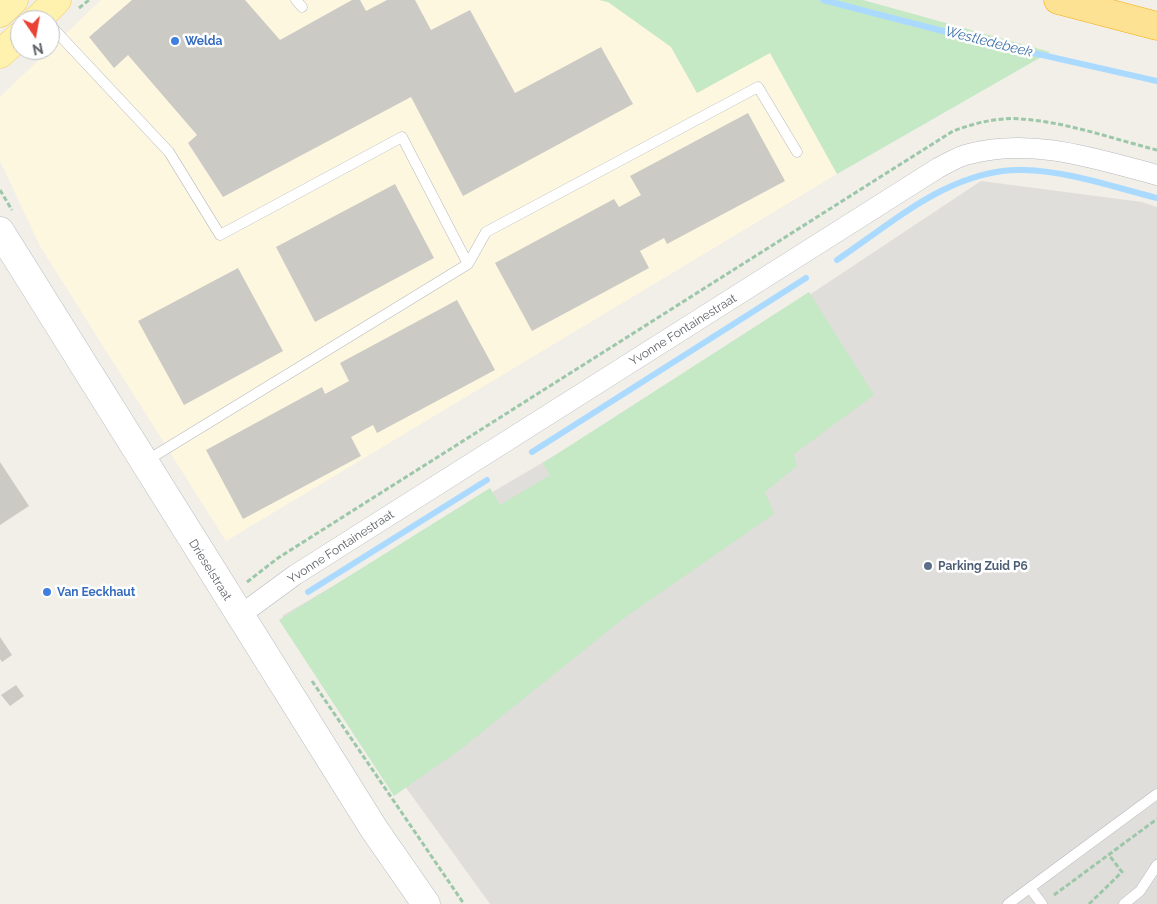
<!DOCTYPE html>
<html>
<head>
<meta charset="utf-8">
<style>
  body { margin:0 }
  #map { position:relative; width:1157px; height:904px; overflow:hidden; background:#f1efe8; font-family:Raleway,sans-serif }
  canvas { display:block }
  .north { position:absolute; left:10px; top:10px; width:50px; height:50px; box-sizing:border-box; background:#fff; border:1px solid #bfc1c3; border-radius:50%; rotate:168deg; font-size:14px; font-weight:700; line-height:20px; text-align:center; color:#5f6368 }
  .north::after { content:''; display:block; margin:auto; width:18px; height:22px; background:#ea4335; clip-path:polygon(50% 0,100% 100%,50% 72%,0 100%) }
</style>
</head>
<body>
<div id="map">
<canvas width="1157" height="904"></canvas>
<div class="north">N</div>
</div>
<script>
const ctx = document.querySelector('canvas').getContext('2d');
ctx.lineJoin = 'round';
function fillPath(path, color) { ctx.fillStyle = color; ctx.fill(path, 'evenodd'); }
function strokePath(path, color, width, dash) { ctx.strokeStyle = color; ctx.lineWidth = width; ctx.lineCap = dash ? 'butt' : 'round'; ctx.setLineDash(dash || []); ctx.stroke(path); }
function write(font, color, halo, rows, align = 'center') {
  ctx.font = font + ' Raleway,sans-serif'; ctx.lineWidth = 5; ctx.setLineDash([]); ctx.textBaseline = 'middle'; ctx.strokeStyle = halo; ctx.fillStyle = color; for (const [text, x, y, turn = 0] of rows) {
    ctx.save(); ctx.translate(x, y); ctx.rotate((+turn || 0) * Math.PI / 180); ctx.textAlign = isNaN(turn) ? turn : align; if (halo) ctx.strokeText(text, 0, 0); ctx.fillText(text, 0, 0); ctx.restore();
  }
}
const commercial = new Path2D(`
  M101,0H599L608,2L671,47L697,93L770,53L837,174L226,541L40,246L0,161V97Z`);
const industrial = new Path2D(`
  M981,181L1142,202L1157,207V904H490L282,616L669,388Z`);
const green = new Path2D(`
  M599,0H863L1050,52L837,174L770,53L697,93L671,47L608,2Z
  M809,292L874,395L794,454L797,466L765,492L774,514L624,618L461,749L394,796L279,620L490,488L500,505L550,475L543,463Z`);
const stream = new Path2D(`
  M823,0L985,42L1157,81
  M837,260C892,223 952,168 1023,170C1068,171 1113,187 1157,198
  M532,452L806,278
  M308,592L487,480`);
const building = new Path2D(`
  M132,0H245L280,40L352,0H360L366,11L387,0H415L431,30L470,10L515,93L601,47L633,104L463,196L411,97L223,197L188,143L197,135L128,55L114,68L89,37Z
  M748,113L785,181L667,244L664,238L640,251L649,268L532,331L495,263L614,199L619,207L641,195L630,176Z
  M395,184L434,258L315,322L276,247Z
  M238,268L283,351L184,405L138,321Z
  M457,300L495,370L377,433L373,425L351,437L361,456L243,519L206,450L322,387L325,394L349,381L340,363Z
  M0,462L29,506L0,525Z
  M0,637L12,655L2,662L0,659Z
  M16,685L24,696L10,706L1,695Z`);
const path = new Path2D(`
  M79,8L89,0
  M0,190L12,210
  M247,582L278,558L953,131C975,123 998,117 1021,119C1067,122 1113,139 1157,150
  M312,681L464,904
  M1054,895L1157,819
  M1089,904L1122,872L1109,855`);
const lane = new Path2D(`
  M296,0L302,7
  M50,25L169,152L220,235L402,137L468,264
  M146,461L468,264L486,232L758,87L797,152
  M1030,888L1042,904
  M1008,904L1157,794
  M1124,904L1140,891L1157,865`);
const street = new Path2D(`
  M239,616L295,575L938,168C948,163 959,156 969,154C1033,137 1096,159 1157,175`);
const secondary = new Path2D(`
  M0,231L374,829L426,904`);
const primary = new Path2D(`
  M0,13L14,0
  M37,20L57,0
  M0,54L20,36`);
const highway = new Path2D(`
  M1058,0L1157,26`);
const markers = [
  [175,41,5,"#3f7fe0"],
  [928,566,5,"#5c6f8a"],
  [47,592,5,"#3f7fe0"]
];
const shopNames = [
  ["Welda",185,41],
  ["Van Eeckhaut",57,592]
];
const streetNames = [
  ["Yvonne Fontainestraat",683,330,-32],
  ["Yvonne Fontainestraat",341,547,-33],
  ["Drieselstraat",210,570,58]
];
const serviceNames = [
  ["Parking Zuid P6",938,566]
];
const waterNames = [
  ["Westledebeek",989,42,14]
];
fillPath(commercial, '#fef7e0');
fillPath(industrial, '#e0deda');
fillPath(green, '#c5e8c5');
strokePath(stream, '#aadaff', 6);
fillPath(building, '#cccac5');
strokePath(lane, '#b5b8bc', 11);
strokePath(street, '#b5b8bc', 21);
strokePath(secondary, '#b6babf', 29);
strokePath(primary, '#f2c960', 29);
strokePath(highway, '#f9ab00', 29);
strokePath(path, '#9cc7a9', 3, [5, 2.5]);
strokePath(lane, '#fff', 10);
strokePath(street, '#fff', 20);
strokePath(secondary, '#fff', 28);
strokePath(primary, '#fff2af', 28);
strokePath(highway, '#fde293', 28);
for (const [x, y, r, color] of markers) { const dot = new Path2D(); dot.arc(x, y, r, 0, 2 * Math.PI); ctx.fillStyle = color; ctx.fill(dot); strokePath(dot, '#fff', 2); }
write('bold 12px', '#366cbe', '#fff', shopNames, 'left');
write('12px', '#5f6368', '#fff', streetNames);
write('bold 12px', '#4e5e75', '#fff', serviceNames, 'left');
write('italic 14px', '#4174aa', '#fff', waterNames);
</script>
</body>
</html>
